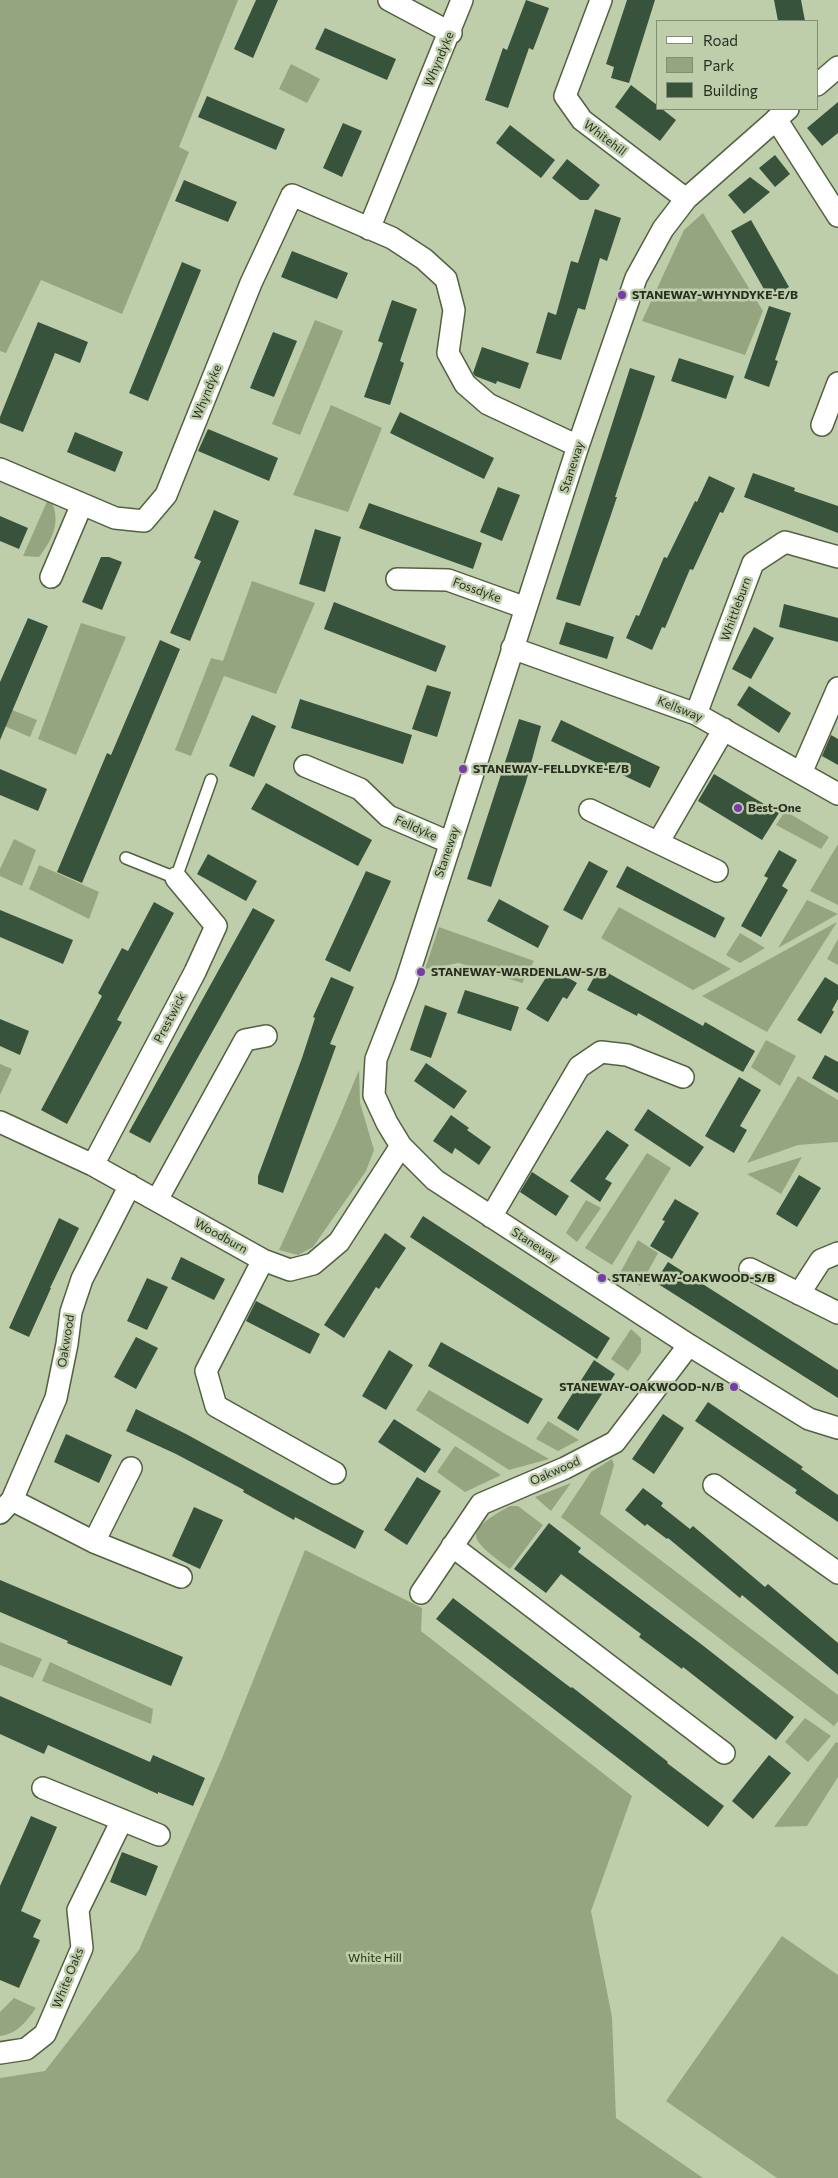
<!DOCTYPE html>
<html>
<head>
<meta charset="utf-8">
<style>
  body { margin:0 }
  #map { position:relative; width:838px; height:2178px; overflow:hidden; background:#beceaa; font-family:Commissioner,sans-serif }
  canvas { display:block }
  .legend { position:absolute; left:656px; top:20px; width:162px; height:90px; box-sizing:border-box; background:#beceaa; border:1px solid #828e73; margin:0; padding:6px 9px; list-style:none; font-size:15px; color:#282e20 }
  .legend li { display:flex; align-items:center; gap:10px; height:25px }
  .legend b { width:25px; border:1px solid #828e73 }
</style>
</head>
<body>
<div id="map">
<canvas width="838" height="2178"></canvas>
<ul class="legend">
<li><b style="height:6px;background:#fff"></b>Road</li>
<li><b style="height:14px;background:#95a580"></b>Park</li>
<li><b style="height:14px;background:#38533b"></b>Building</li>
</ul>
</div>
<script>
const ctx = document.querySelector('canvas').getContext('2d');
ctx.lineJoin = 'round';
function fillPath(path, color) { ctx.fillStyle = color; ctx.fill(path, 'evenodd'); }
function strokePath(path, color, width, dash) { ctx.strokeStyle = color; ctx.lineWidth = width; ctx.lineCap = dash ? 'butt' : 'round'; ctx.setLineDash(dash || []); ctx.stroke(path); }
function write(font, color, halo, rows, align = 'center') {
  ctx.font = font + ' Commissioner,sans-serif'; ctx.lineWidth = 5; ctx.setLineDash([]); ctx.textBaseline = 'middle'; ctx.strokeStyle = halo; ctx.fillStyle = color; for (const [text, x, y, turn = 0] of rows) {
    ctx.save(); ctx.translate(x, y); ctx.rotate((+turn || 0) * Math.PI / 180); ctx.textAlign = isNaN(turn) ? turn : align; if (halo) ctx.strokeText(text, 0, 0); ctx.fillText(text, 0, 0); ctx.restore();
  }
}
const green = new Path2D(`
  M0,0H238L179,147L189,152L122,314L41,280L6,353L0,351Z
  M291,64L320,79L307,103L279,89Z
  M703,213L763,311L745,355L642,321L684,230Z
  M315,320L343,331L300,435L272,424Z
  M331,405L382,428L348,512L293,495Z
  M49,497C62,519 54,538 39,557L23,556Z
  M252,581L315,603L276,694L224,676L191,756L175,750L211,658L223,661Z
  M81,623L126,637L76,755L38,739Z
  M0,705L37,720L30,737L0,724Z
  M785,811L829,837L821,849L776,825Z
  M14,839L36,850L22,886L0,876V869Z
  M838,844V905L810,891Z
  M39,865L99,892L89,919L29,889Z
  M807,900L838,914L778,948Z
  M619,907L731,969L693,990L601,938Z
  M837,922L767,1032L702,996Z
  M439,927L534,961L522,983L459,963L425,969Z
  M740,933L765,948L740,963L726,955Z
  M838,939V965L827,959Z
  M766,1040L796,1056L780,1086L751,1067Z
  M0,1064L12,1069L0,1095Z
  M359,1070L360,1103L374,1150L366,1171L313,1247L298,1255L279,1250L337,1123Z
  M798,1076L838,1100V1142L798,1145L747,1163Z
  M647,1153L671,1168L612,1265L585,1248Z
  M802,1157L781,1194L747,1174Z
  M586,1200L601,1208L577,1242L566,1233Z
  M638,1240L658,1253L640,1286L620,1273Z
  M631,1329L641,1338V1352L628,1371L611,1359Z
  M429,1390L549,1459L509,1470L416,1410Z
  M548,1421L579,1440L558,1451L536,1439Z
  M455,1446L501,1475L465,1492L437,1472Z
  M612,1459L614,1465L600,1514L838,1695V1721L834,1726L561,1517L591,1472Z
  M571,1483L551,1511L535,1497Z
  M510,1506H518L543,1525L510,1569C469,1538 461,1533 510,1506Z
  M305,1550L422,1608L421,1631L632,1796L591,1911L612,2017L616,2118L703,2178H0V2078L45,2071L139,1950L223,1756Z
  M0,1642L42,1659L33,1678L0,1665Z
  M50,1662L153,1709L151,1724L42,1681Z
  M805,1718L831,1736L808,1762L785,1742Z
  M836,1742L838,1743V1777L807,1826L774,1827Z
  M782,1936L838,1975V2178H777L666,2101Z
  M14,1998L36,2008C26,2022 17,2034 0,2036V2012Z`);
const building = new Path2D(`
  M256,0H278L253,58L234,49Z
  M526,0L549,8L533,50L529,48L508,108L485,100L503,48L507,50Z
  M627,0H655L629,83L611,78L614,67L606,64Z
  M774,0H801L805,21H778Z
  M325,28L396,59L387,80L315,49Z
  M631,85L657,105V109H662L676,120L660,141L615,107Z
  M207,96L285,129L276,150L198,117Z
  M838,102V133L822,146L807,128Z
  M343,123L362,131L342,177L323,168Z
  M510,125L555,160L541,178L496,143Z
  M775,155L790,174L775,187L759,168Z
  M567,159L600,185L588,200H580L552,178Z
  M750,177L770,192L744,214L728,195Z
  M184,180L237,202L228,222L175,201Z
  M595,209L621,218L607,261L600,258L585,310L578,308L561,360L536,353L548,312L556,315L571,261L578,263Z
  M751,220L789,287L769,298L731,231Z
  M292,251L348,273L337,299L281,277Z
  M182,262L201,270L148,401L129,393Z
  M392,300L417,309L400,361L404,363L390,405L364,397L383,343L378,341Z
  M769,306L791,313L775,360L778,361L769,387L744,378Z
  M38,322L88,342L80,363L55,353L23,432L0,423V417Z
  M273,332L297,341L274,397L250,388Z
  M482,347L529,363L520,389L497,381L496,384L475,376L473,373Z
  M679,358L734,376L726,399L671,381Z
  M630,368L655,376L615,497H617L580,606L556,599Z
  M400,412L494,458L484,479L390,433Z
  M208,429L278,458L269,481L198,451Z
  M75,432L123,452L115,472L67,452Z
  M753,473L795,488L794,491L838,506V533L744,497Z
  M709,476L735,488L723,513L720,512L693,570L690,569L665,628L662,627L652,650L626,638L636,615L639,616L664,557L667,558L695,501L697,502Z
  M498,487L520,495L502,541L480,532Z
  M369,503L482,543L473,569L359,528Z
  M214,510L239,521L190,641L170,633L201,561L194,558Z
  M0,516L28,528L19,549L0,541Z
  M315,529L341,537L325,592L299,584Z
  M101,557H109L122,562L102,610L82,602Z
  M334,602L446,646L436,672L324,629Z
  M784,604L838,618V642L779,627Z
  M28,618L48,626L0,740V682Z
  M566,622L614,637L607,659L559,644Z
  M754,627L774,638L751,679L732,669Z
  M160,640L180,649L82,883L57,872L107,753L111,755Z
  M427,685L451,692L437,737L412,729Z
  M749,686L791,713L779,733L737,705Z
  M300,699L412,735L403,764L291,728Z
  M252,715L276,726L254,777L229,766Z
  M519,719L541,726L526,782L491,887L467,879Z
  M561,720L660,767L650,788L551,741Z
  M831,735L838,739V765L822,756Z
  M0,769L47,789L38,811L0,795Z
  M714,774L779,813L762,840L698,801Z
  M266,783L372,840L358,866L251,809Z
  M779,850L797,860L782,886L788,890L761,937L741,926L768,878L764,876Z
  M208,854L257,881L246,901L197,874Z
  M589,861L608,871L582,920L563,910Z
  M627,866L725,918L715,938L616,887Z
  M366,871L391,881L350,972L325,960Z
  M499,899L549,926L538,948L487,921Z
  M154,902L174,913L117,1020L122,1022L67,1124L41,1110L102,996L98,993L122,948L128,951Z
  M253,908L275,920L150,1143L129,1132Z
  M0,910L73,940L63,964L0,937Z
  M552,968L577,983L567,999L563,997L548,1022L526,1009Z
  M599,968L703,1026L705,1022L755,1051L743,1072L638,1013L637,1016L587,990Z
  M331,977L354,987L330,1044L336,1046L283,1193L258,1184V1176L302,1058L315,1018L313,1017Z
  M825,977L838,985V999L832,1010L834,1012L821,1034L797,1020Z
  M465,990L519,1007L511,1031L457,1013Z
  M425,1005L447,1013L431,1058L410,1050Z
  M0,1019L29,1031L20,1055L0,1046Z
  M825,1055L838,1062V1093L812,1078Z
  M426,1063L467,1091L454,1109L414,1081Z
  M739,1077L761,1090L740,1126L747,1130L734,1153L705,1136Z
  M648,1109L704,1147L690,1167L634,1130Z
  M451,1115L469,1128L467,1130L491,1147L479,1165L455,1148L452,1154L433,1141Z
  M607,1130L629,1145L605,1179L612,1183L600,1202L570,1181Z
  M532,1172L569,1196L556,1216L520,1192Z
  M799,1175L821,1188L797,1227L776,1214Z
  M675,1199L699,1213L672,1259L650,1246L665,1221L662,1220Z
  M423,1216L610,1338L597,1359L410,1237Z
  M59,1218L79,1228L50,1288H51L29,1337L9,1328Z
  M385,1233L406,1248L379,1289L376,1287L344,1338L324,1325Z
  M181,1257L225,1279L214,1300L171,1279Z
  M668,1262L838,1370V1398L655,1282Z
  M147,1278L168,1287L147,1330L127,1321Z
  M256,1301L320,1334L310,1354L246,1321Z
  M136,1337L158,1348L136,1389L114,1377Z
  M441,1342L543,1399L528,1424L428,1366Z
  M389,1350L413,1365L386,1410L362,1396Z
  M594,1360L615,1374L578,1431L557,1418Z
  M708,1402L803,1467L801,1469L838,1495V1522L795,1493L797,1490L695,1421Z
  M136,1409L186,1434L364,1531L355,1549L295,1517L294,1520L243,1492L244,1490L176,1454L126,1431Z
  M663,1414L684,1428L654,1474L632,1459Z
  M394,1419L441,1449L425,1473L378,1442Z
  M66,1434L112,1455L99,1483L54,1462Z
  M417,1477L441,1491L407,1545L384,1530Z
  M643,1488L663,1503L661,1506L690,1529L693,1526L765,1587L768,1584L838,1643V1675L742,1595L740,1598L668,1538L667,1539L647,1524L645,1526L625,1510Z
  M194,1507L223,1520L200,1569L172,1556Z
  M549,1523L581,1548L578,1552L701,1644L794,1717L776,1740L683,1667L682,1669L639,1637L641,1634L561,1574L546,1593L514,1569Z
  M0,1580L183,1657L171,1686L67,1643L68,1641L0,1612Z
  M453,1598L571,1688L572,1687L668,1762L667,1763L724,1806L708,1827L436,1619Z
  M0,1696L150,1762L153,1755L205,1778L193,1806L158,1792V1794L48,1745L44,1754L0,1734Z
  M769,1755L791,1773L753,1819L732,1801Z
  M31,1816L57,1827L21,1911L41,1920L33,1937L40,1940L19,1988L0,1980V1886Z
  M122,1852L158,1866L146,1896L110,1882Z`);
const lane = new Path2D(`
  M126,858L176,878L211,780`);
const street = new Path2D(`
  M389,0L451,33
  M601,0L565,96L582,120L686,199
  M817,85L838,67
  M788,109L686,199L663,229L636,278L578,446L406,982L376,1059L374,1095L387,1123L401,1146L435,1180L689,1345L809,1419L838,1428
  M776,119L838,216
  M369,229L462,0
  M822,425L838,383
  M0,469L115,518L144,521L166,495L251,283L292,195L392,238L424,259L446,279L454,310L448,353L465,384L488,404L578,446
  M51,577L82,504
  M397,579L448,580L526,608
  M512,648L696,714L838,794
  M696,714L753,563L785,542L838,557
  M305,766L360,789L388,816L451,843
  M801,773L838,688
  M590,810L717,871
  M659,841L724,729
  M0,1122L93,1165L263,1260L290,1270L313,1264L339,1242L401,1146
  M93,1165L195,972L216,926L176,878
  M157,1200L245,1040L266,1036
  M491,1217L579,1067L601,1052L627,1055L683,1077
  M263,1260L206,1371L216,1406L335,1473
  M750,1269L838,1313
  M799,1294L821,1260L838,1253
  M714,1485L838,1573
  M12,1500L94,1542L181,1577
  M0,1513L12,1500L56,1398L67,1344L71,1312L82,1279L130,1185
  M94,1542L131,1468
  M452,1546L724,1753
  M421,1593L481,1504L565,1468L615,1442L689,1345
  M43,1788L159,1835
  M0,2053L26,2049L45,2034L82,1948L78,1910L122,1820`);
const markers = [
  [622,295,5,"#7b39ae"],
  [463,769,5,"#7b39ae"],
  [738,808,5,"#7b39ae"],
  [421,972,5,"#7b39ae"],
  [602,1278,5,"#7b39ae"],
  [734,1387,5,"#7b39ae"]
];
const streetNames = [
  ["Whyndyke",439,59,-67],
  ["Whitehill",605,138,37],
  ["Whyndyke",207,392,-68],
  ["Staneway",572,467,-72],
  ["Fossdyke",477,590,20],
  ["Whittleburn",736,609,-70],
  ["Kellsway",680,709,22],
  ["Felldyke",416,828,24],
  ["Staneway",447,852,-71],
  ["Prestwick",170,1018,-62],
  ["Woodburn",221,1236,29],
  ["Staneway",535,1245,33],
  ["Oakwood",66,1341,-81],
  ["Oakwood",555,1471,-24],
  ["White Oaks",68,1978,-68]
];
const poiNames = [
  ["STANEWAY-WHYNDYKE-E/B",632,295],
  ["STANEWAY-FELLDYKE-E/B",473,769],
  ["Best-One",748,808],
  ["STANEWAY-WARDENLAW-S/B",431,972],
  ["STANEWAY-OAKWOOD-S/B",612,1278],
  ["STANEWAY-OAKWOOD-N/B",724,1387,"right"]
];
const parkNames = [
  ["White Hill",375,1958]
];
fillPath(green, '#95a580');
fillPath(building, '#38533b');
strokePath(lane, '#536140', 14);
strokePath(street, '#536140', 24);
strokePath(lane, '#fff', 11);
strokePath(street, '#fff', 21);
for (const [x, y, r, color] of markers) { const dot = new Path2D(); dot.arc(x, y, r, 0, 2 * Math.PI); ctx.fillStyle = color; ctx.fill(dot); strokePath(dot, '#beceaa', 2); }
write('12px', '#282e20', '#beceaa', streetNames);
write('bold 12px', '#282e20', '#beceaa', poiNames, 'left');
write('12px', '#223103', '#beceaa', parkNames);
</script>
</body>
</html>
